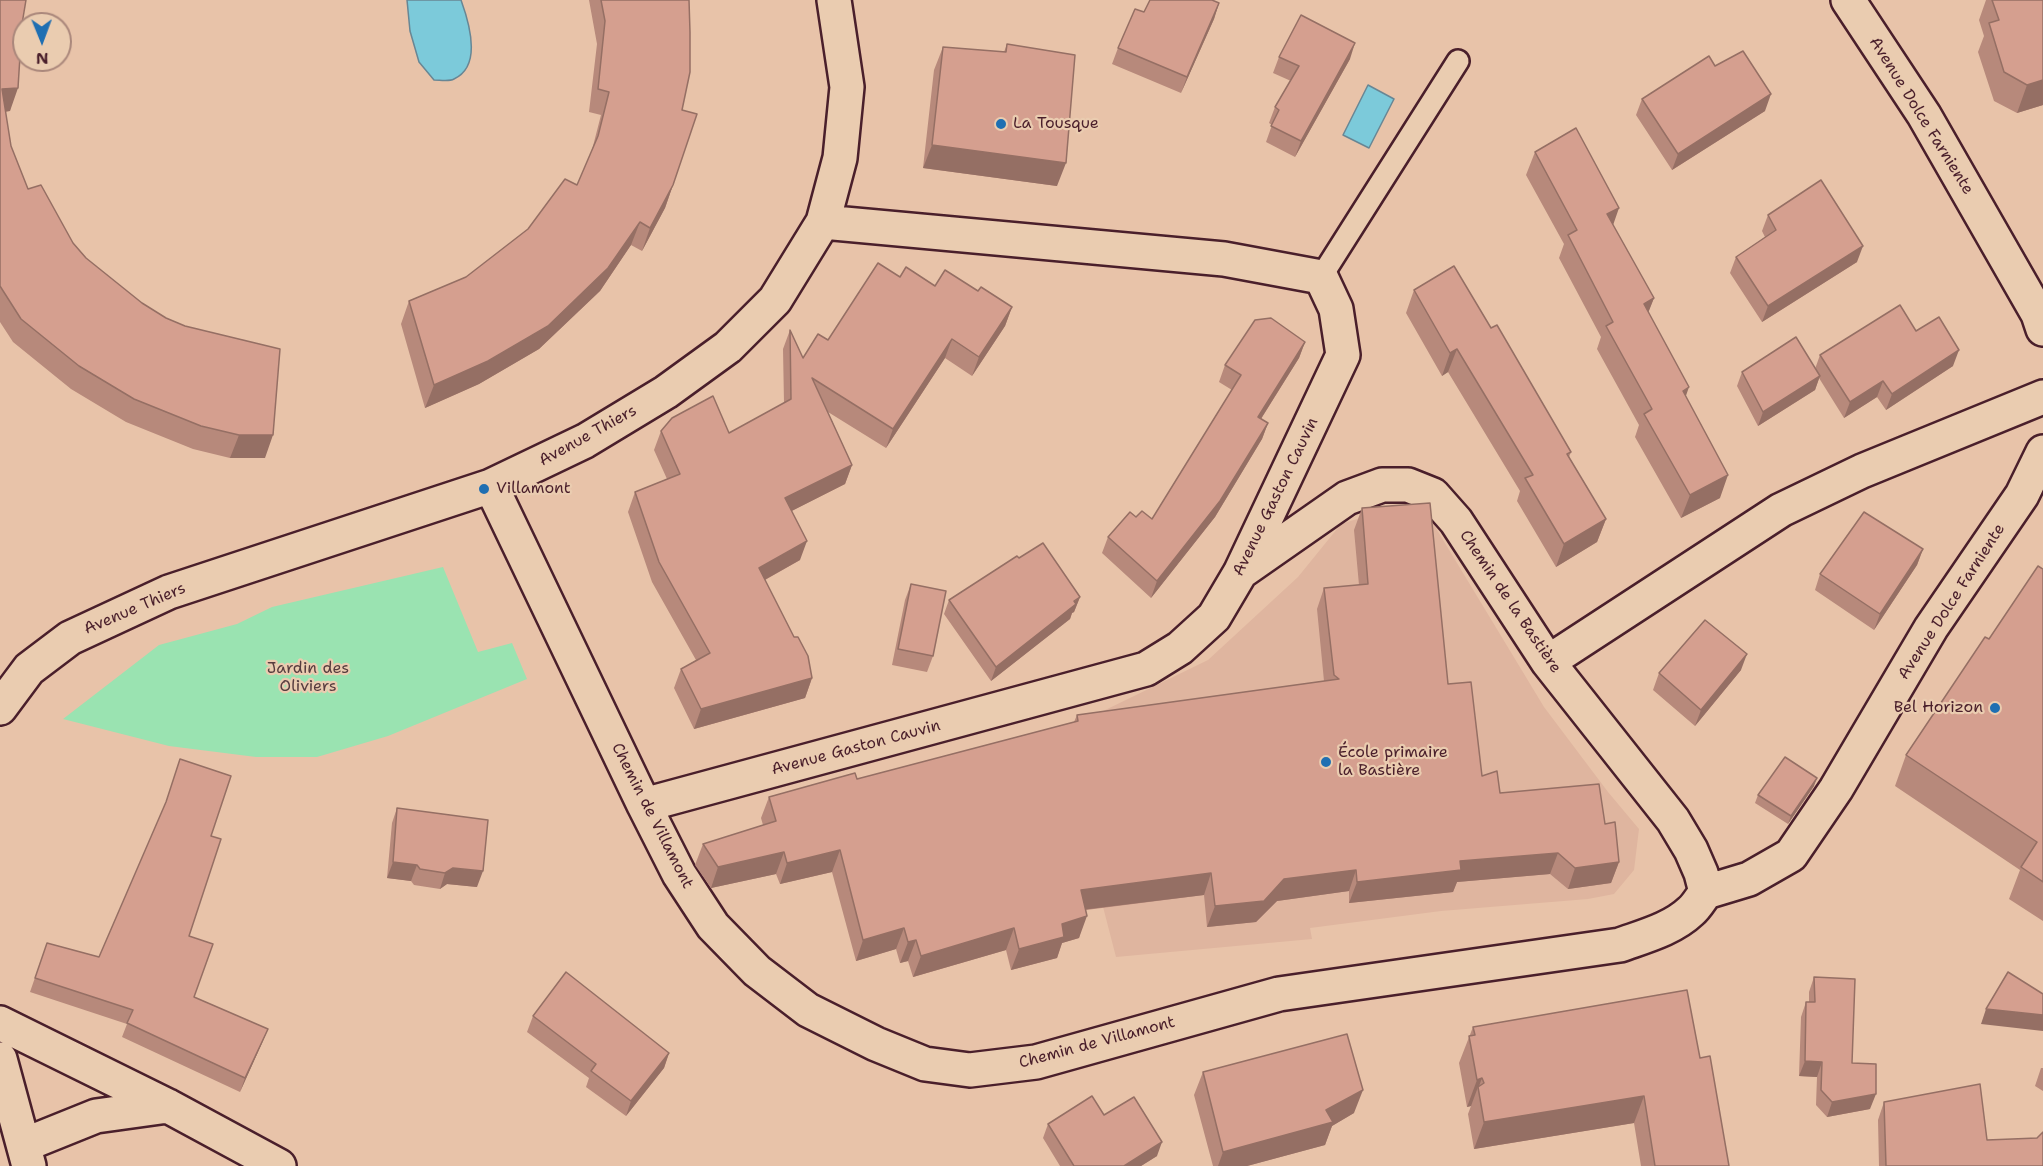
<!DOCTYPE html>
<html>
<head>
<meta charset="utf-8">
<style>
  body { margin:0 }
  #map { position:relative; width:2043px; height:1166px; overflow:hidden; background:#e8c3a9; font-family:"Shantell Sans",sans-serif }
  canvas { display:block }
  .north { position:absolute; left:12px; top:12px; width:60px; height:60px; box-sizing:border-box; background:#eaccb0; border:2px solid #aa877b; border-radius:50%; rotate:179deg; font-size:16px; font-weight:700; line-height:24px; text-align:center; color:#4a1f2b }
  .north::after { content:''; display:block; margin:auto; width:21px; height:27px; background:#1f6fb2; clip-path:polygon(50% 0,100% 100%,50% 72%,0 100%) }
</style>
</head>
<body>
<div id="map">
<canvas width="2043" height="1166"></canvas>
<div class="north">N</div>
</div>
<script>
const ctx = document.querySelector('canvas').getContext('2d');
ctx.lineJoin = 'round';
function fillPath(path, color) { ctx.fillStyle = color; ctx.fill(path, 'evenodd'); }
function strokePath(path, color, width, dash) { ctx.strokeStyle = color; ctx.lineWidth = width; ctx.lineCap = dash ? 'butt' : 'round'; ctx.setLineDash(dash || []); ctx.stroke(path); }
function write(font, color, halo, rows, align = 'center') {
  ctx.font = font + ' "Shantell Sans",sans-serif'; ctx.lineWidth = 4.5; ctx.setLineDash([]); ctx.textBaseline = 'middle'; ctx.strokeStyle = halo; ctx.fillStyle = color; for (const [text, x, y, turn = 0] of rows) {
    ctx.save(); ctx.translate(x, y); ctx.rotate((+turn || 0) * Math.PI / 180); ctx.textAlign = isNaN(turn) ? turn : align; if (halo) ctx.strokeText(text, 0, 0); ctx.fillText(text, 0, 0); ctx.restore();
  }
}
const built = new Path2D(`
  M1389,509L1431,520L1544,707L1608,792L1639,829L1634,870L1614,894L1588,899L1441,911L1310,928L1312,939L1116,957L1058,733L1208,660L1298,577L1341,524Z`);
const green = new Path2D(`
  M443,567L478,652L512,643L527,679L388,736L317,757H256L169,746L63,719L159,645L237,624L272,607Z`);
const water = new Path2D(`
  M407,0H461C469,22 483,66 454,79C449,82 440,80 434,80L419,62L410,31Z
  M1368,85L1394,99L1369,148L1343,135Z`);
const lane = new Path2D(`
  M1321,277L1458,61`);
const street = new Path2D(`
  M1848,0L1924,115L2038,314L2043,329
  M491,486L644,805L679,874L713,926L757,971L808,1010L876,1044L925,1064L970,1070L1036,1062L1279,994L1620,945C1645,936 1672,929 1691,911C1697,906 1701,898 1706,892
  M1241,572L1347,498L1382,485H1408L1433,495L1456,521L1548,662L1673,820L1691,850L1701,873L1706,892
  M1548,662L1781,510L1862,471L2043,397
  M0,708L29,669L70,638L169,592L491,486L585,441L666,392L728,347L775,300L823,222L840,158L847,87L834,0
  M644,805L1146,669L1180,648L1214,617L1240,573L1343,355L1336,309L1321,277L1224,259L823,222
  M1706,892L1749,879L1791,855L1836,789L1931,628L2022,495L2043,452
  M0,1023L168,1106L279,1166
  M0,1059L29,1166
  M24,1145L96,1116L168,1106`);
const wall = new Path2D(`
  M0,0L22,24L10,111L5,112L11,146L28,189L73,243L265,458H230L193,449L126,422L71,389L13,342L0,322Z
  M589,0H689L682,110L673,185L665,208L642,251L631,245L600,291L539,349L479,384L425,408L401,324L409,301L466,277L528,229L577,185L592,150L601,115L589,112L597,44Z
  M1986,0H2043V105L2017,113L1994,101L1978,52L1984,36L1979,20Z
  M1219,3L1214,19L1181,93L1112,64L1118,48L1144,12Z
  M1007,44L1057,186L923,168L934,70L943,47L1004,52Z
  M1279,57L1350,59L1295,157L1266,142L1272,125L1269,123L1275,107L1291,81L1273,73Z
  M1715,66L1765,111L1672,170L1636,115L1642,99Z
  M1535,152L1613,225L1654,298L1648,312L1686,396L1720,498L1681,518L1635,437L1639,425L1597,349L1601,337L1559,258L1564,244L1526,175Z
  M1768,215L1857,262L1762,322L1730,273L1736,257L1765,237L1762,231Z
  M900,277L935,286L978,291L1012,307L1005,326L972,376L945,358L886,448L828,412L852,465L845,484L791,511L800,560L765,580L812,678L805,698L694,729L674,688L681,669L696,660L652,582L628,512L635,492L667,479L654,450L661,431L729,433L784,403L783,349L790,330L803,358L828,340Z
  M1414,290L1491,328L1571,452L1569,457L1606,519L1597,542L1556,567L1517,501L1520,491L1448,372L1442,376L1406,313Z
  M1916,331L1953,366L1886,410L1877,397L1844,418L1819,378L1815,390L1758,426L1737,386L1742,372L1815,369L1820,355Z
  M1305,342L1299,358L1261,419L1268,423L1262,439L1215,517L1151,598L1102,553L1108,537L1136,517L1152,519L1232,390L1219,382L1225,365Z
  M1362,508L1448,684L1482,776L1500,793L1605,824L1619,862L1611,883L1568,889L1550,874L1457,882L1453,892L1349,903V891L1277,901L1256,922L1207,927L1204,895L1086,910L1079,938L1062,943L1057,958L1011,970L1006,950L913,977L908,961L900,963L896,949L856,961L832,872L780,884L776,874L711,888L695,865L703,844L763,825L761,818L769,797L857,779L1074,722L1077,715L1324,681L1317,609L1324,588L1359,585L1354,530Z
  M1923,549L1917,565L1874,630L1815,590L1820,574Z
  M1019,558L1080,597L1074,612L1072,613L1070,619L991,681L944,614L949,600Z
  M2043,569V921L2009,899L2020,870L1895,786L1906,755L1989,639Z
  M911,584L933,656L927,672L892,665L905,600Z
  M1741,670L1695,726L1653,690L1659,673Z
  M180,759L211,836L189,936L194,997L268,1029L262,1043L240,1092L122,1037L127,1024L30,992L47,943L99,957L164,808Z
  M1814,786L1788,824L1755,803L1758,795Z
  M397,808L477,887L447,884L440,889L414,885L411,881L387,878L392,823Z
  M1814,977L1852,1063L1870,1109L1827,1117L1816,1105L1817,1077L1799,1076L1801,1017L1806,1002H1809V992Z
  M533,1016L669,1053L664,1068L626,1116L586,1087L589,1078L527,1032Z
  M1473,1027L1700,1058L1729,1166H1641L1634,1123L1474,1149L1468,1114L1471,1106L1467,1107L1459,1063Z
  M2041,1068H2043V1091L2035,1086Z
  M1203,1072L1354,1113L1332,1126L1325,1145L1247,1166H1213L1194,1095Z
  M1884,1102L2043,1166H1879L1878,1120Z
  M1104,1115L1157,1156L1141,1166H1060L1043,1138L1048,1124Z`);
const shadedWall = new Path2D(`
  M1219,3L1214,19L1181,93L1187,77Z
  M1355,43L1350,59L1295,157L1301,141Z
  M2043,80V105L2017,113L2027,85Z
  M18,88L10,111L0,112L2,89Z
  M1771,94L1765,111L1672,170L1678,154Z
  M932,145L1066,163L1057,186L923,168Z
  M673,185L665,208L642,251L650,228Z
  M1619,208L1611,231L1607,214Z
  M640,222L631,245L600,291L539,349L479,384L425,408L434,385Z
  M1863,246L1857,262L1762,322L1768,306Z
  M1654,298L1645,321L1644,304Z
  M1012,307L1005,326L972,376L979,357Z
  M952,339L945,358L886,448L893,429Z
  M1305,342L1299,358L1252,433L1258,417Z
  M1457,349L1448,372L1442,376L1450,353Z
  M1959,350L1953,366L1886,410L1892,394Z
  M1820,376L1815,390L1758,426L1763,412Z
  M1883,381L1877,397L1844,418L1850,402Z
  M1689,387L1681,410L1683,391Z
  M1268,423L1262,439L1215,517L1151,598L1157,581Z
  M239,435H273L265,458H230Z
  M852,465L845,484L778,518L785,498Z
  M1728,475L1720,498L1681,518L1690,495Z
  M1606,519L1597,542L1556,567L1564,544Z
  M807,541L800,560L752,587L759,568Z
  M1923,549L1917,565L1874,630L1880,614Z
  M1080,597L1074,612L1072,613L1070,619L991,681L996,667Z
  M1747,654L1741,670L1695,726L1701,710Z
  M812,678L805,698L694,729L701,709Z
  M1817,778L1814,786L1788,824L1791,816Z
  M840,850L832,872L780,884L787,863Z
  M784,852L776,874L711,888L718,867Z
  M1558,853L1550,874L1457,882L1453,892L1349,903L1357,882L1460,861Z
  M393,862L417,865L411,881L387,878Z
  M1619,862L1611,883L1568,889L1575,868Z
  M453,868L483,871L477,887L447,884L440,889L445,873Z
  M1356,870L1349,891L1277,901L1256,922L1207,927L1215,906L1284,879Z
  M1211,873L1204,895L1073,911L1081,890Z
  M1087,916L1079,938L1062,943L1057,958L1011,970L1019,949L1062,924Z
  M904,928L896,949L856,961L863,940Z
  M1014,928L1006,950L913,977L921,956Z
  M916,940L908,961L900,963L908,942Z
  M1986,1009L2043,1015V1031L1981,1024Z
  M268,1029L262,1043L240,1092L245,1078Z
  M669,1053L664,1068L626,1116L631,1101Z
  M1805,1061L1822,1062L1817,1077L1799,1076Z
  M1482,1078L1478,1089V1087L1471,1106L1467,1107L1477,1080Z
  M1363,1090L1354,1113L1332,1126L1325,1145L1247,1166H1218L1223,1152L1326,1110Z
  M1876,1094L1870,1109L1827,1117L1832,1102Z
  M1644,1096L1634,1123L1474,1149L1484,1122Z
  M1162,1142L1157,1156L1141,1166H1124Z`);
const building = new Path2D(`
  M0,0H26L22,24L18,88L2,89L11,146L28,189L41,185L73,243L86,258L142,303L166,318L185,326L280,349L273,435H239L201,426L134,399L79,366L21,319L0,286Z
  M601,0H689L690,32V72L682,110L697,114L673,185L650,228L640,222L608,268L548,326L488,361L434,385L409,301L466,277L528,229L565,179L577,185L598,136L609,92L598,89L605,21Z
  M1150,0H1212L1219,3L1187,77L1118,48L1135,9L1144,12Z
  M1992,0H2043V80L2027,85L2004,72L1989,23L1999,20Z
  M1301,15L1355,43L1301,141L1271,126L1279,110L1275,107L1299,66L1279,57Z
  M1007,44L1075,55L1066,163L932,145L943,47L1006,52Z
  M1743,51L1771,94L1678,154L1642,99L1709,56L1715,66Z
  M1576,128L1619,208L1607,214L1654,298L1644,304L1689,387L1683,391L1728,475L1690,495L1644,414L1652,409L1606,326L1613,322L1568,235L1577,230L1535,152Z
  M1821,180L1863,246L1768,306L1736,257L1776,230L1768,215Z
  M878,263L900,277L906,267L935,286L945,270L978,291L981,287L1012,307L979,357L952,339L893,429L812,378L852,465L785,498L807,541L759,568L794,637H798L808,656L812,678L701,709L681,669L710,653L659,562L635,492L680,474L661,431L672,418L713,396L729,433L791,399L790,330L803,358L818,334L828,340Z
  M1454,266L1491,328L1497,325L1571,452L1567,454L1606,519L1564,544L1525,478L1533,475L1457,349L1450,353L1414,290Z
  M1900,305L1916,331L1939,317L1959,350L1892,394L1883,381L1850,402L1820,355Z
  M1271,318L1305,342L1258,417L1268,423L1220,501L1157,581L1108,537L1130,512L1136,517L1142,511L1152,519L1241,375L1225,365L1255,320Z
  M1796,337L1820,376L1763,412L1742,372Z
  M1430,503L1448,684L1471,682L1482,776L1497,771L1500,793L1599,784L1605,824L1615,822L1619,862L1575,868L1558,853L1460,861L1461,870L1357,882L1356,870L1284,879L1264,901L1215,906L1211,873L1081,890L1087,916L1062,924L1064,937L1019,949L1014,928L921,956L916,940L908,942L904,928L863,940L840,850L787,863L784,852L718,867L703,844L776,821L769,797L855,773L857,779L1078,721L1077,715L1339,679L1334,675L1324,588L1368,584L1362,508Z
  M1864,512L1923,549L1880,614L1820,574Z
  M1043,543L1080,597L1074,601L1076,604L996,667L949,600L1017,556L1019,558Z
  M2038,566L2043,569V882L2021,867L2037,842L1906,755L1985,637L1989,639Z
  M911,584L946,591L933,656L898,649Z
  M1705,620L1747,654L1701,710L1659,673Z
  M1785,757L1817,778L1791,816L1758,795Z
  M180,759L231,776L211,836L221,839L189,936L213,944L194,997L268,1029L245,1078L127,1023L133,1010L35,978L47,943L99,957L166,802Z
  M397,808L488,820L483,871L453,868L445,873L420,869L417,865L393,862Z
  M566,972L669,1053L631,1101L591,1071L596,1064L533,1016Z
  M2008,972L2043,994V1015L1986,1009Z
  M1814,977L1855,979L1852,1063L1876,1064V1094L1832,1102L1821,1090L1822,1062L1805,1061L1806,1002H1815Z
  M1687,990L1700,1058L1710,1056L1729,1166H1655L1644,1096L1484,1122L1478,1087L1484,1083L1482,1078L1477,1080L1469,1036L1475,1035L1473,1027Z
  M1347,1034L1363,1090L1326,1110L1333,1122L1223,1152L1203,1072Z
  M1980,1084L1987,1140L2037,1138L2043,1132V1166H1886L1884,1102Z
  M1092,1096L1104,1115L1134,1097L1162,1142L1124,1166H1074L1048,1124Z`);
const markers = [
  [1001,124,6,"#1f6fb2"],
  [484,489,6,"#1f6fb2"],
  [1995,708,6,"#1f6fb2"],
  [1326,762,6,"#1f6fb2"]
];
const streetNames = [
  ["Avenue Dolce Farniente",1921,116,58],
  ["Avenue Thiers",588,436,-29],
  ["Avenue Gaston Cauvin",1276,497,-64],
  ["Chemin de la Bastière",1510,602,56],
  ["Avenue Dolce Farniente",1952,602,-57],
  ["Avenue Thiers",135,609,-23],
  ["Avenue Gaston Cauvin",856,748,-15],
  ["Chemin de Villamont",652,816,63],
  ["Chemin de Villamont",1097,1043,-15]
];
const poiNames = [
  ["La Tousque",1013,124],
  ["Villamont",496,489],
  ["Bel Horizon",1983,708,"right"],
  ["École primaire",1338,753],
  ["la Bastière",1338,771]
];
const parkNames = [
  ["Jardin des",308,669],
  ["Oliviers",308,687]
];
fillPath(built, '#dfb59f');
fillPath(green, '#9ae3b1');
fillPath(water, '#7ccada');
strokePath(water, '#688694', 1.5);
strokePath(lane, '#4a1f2b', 26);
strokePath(street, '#4a1f2b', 38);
strokePath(lane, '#eaccb0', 21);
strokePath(street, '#eaccb0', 33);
fillPath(wall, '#b7897b');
fillPath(shadedWall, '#956f64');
fillPath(building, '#d59f8f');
strokePath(building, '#956f64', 1.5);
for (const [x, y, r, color] of markers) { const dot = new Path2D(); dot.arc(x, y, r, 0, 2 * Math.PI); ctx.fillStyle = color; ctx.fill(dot); strokePath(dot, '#eaccb0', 2); }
write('16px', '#4a1f2b', '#eaccb0', streetNames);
write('16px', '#4a1f2b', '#eaccb0', poiNames, 'left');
write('16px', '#563c3f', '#eaccb0', parkNames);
</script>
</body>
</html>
